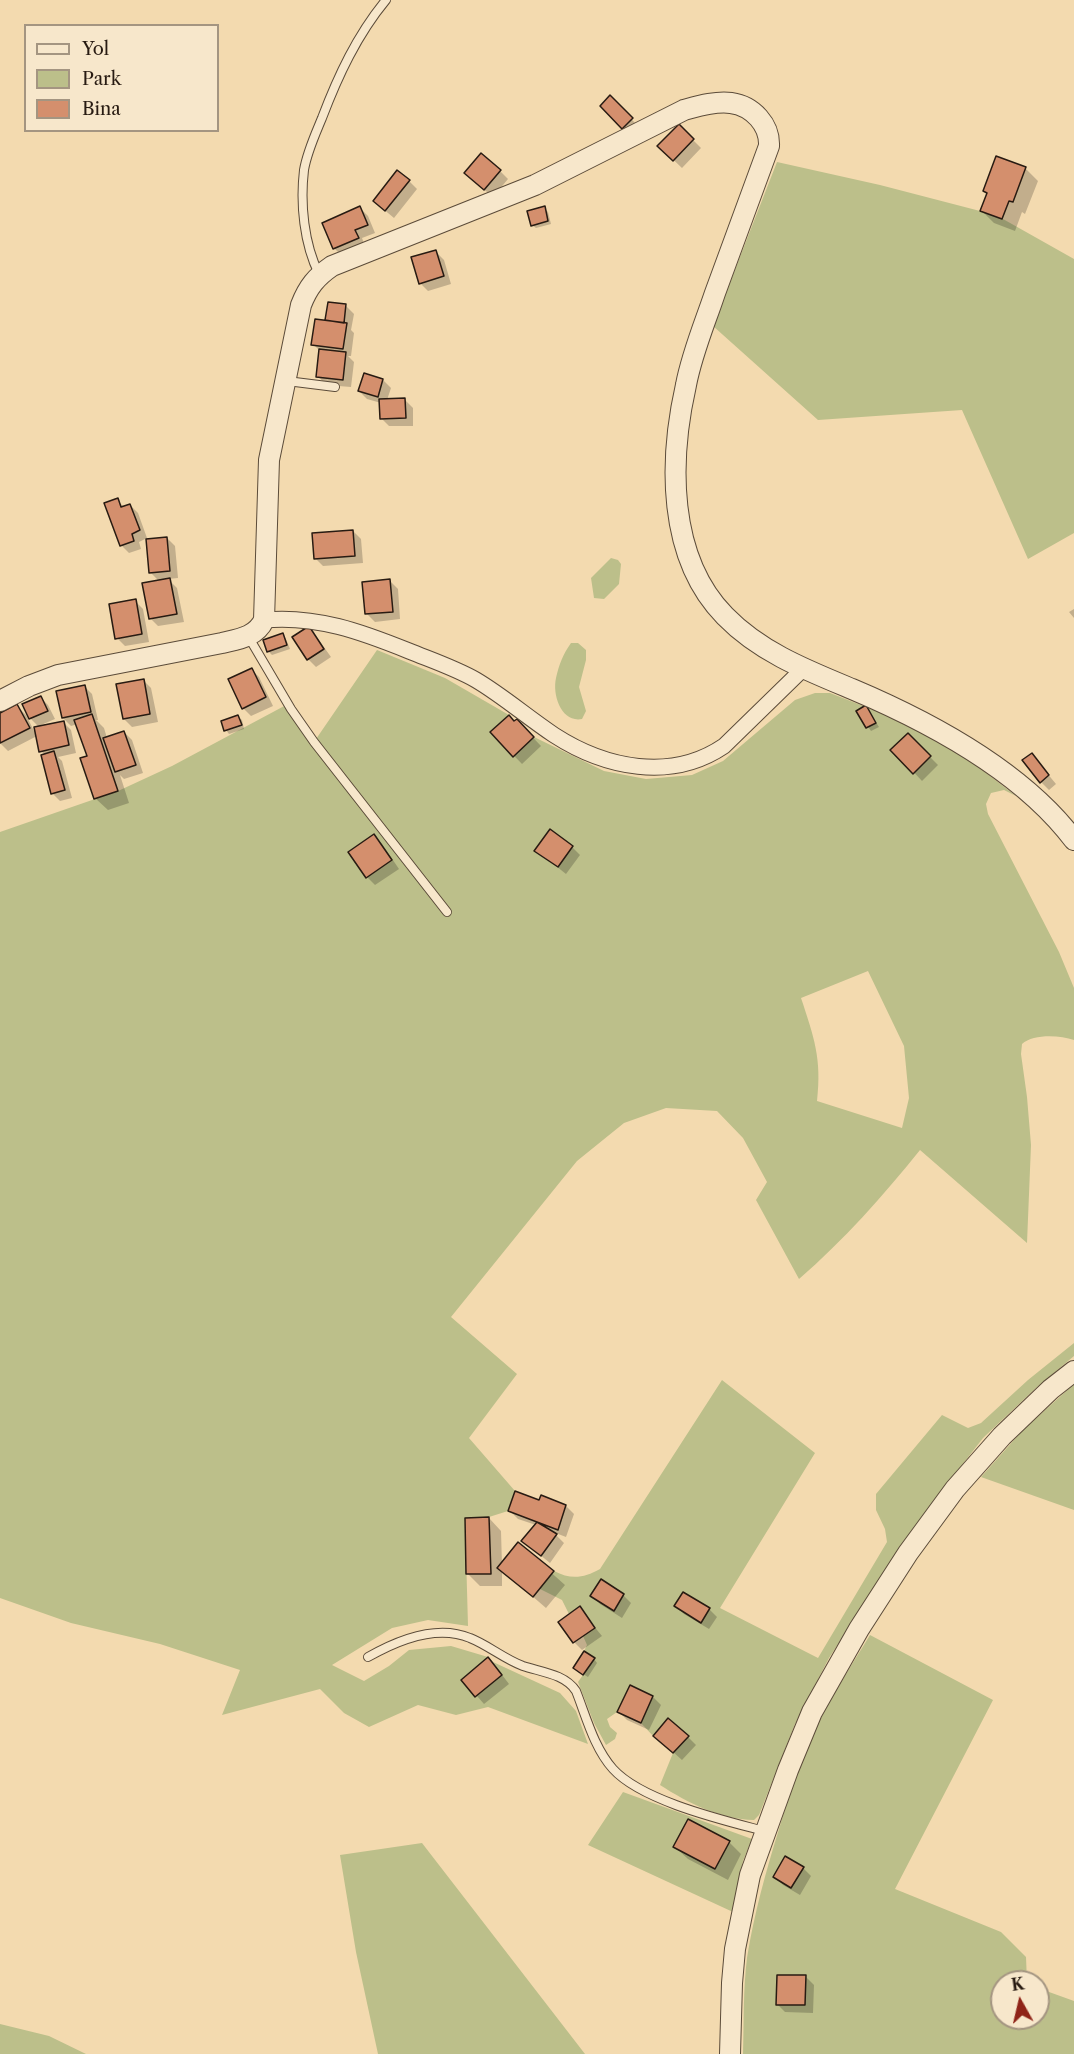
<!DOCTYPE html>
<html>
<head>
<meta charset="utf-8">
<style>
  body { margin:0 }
  #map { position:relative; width:1074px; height:2054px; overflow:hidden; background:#f3daaf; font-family:"Libre Caslon Text",serif }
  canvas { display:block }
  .legend { position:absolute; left:24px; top:24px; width:195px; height:108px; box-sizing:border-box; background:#f7e7cb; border:2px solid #a49581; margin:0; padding:8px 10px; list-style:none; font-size:18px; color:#281b12 }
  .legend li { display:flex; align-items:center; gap:12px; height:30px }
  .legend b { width:30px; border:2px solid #a49581 }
  .north { position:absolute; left:990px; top:1970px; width:60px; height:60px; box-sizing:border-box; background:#f7e7cb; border:2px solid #a49581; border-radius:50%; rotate:352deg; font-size:16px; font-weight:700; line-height:24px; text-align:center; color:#281b12 }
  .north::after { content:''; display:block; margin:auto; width:21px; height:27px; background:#8f2418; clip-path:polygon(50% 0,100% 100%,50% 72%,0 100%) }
</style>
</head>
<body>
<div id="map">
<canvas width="1074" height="2054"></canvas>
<ul class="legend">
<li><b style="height:8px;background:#f7e7cb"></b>Yol</li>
<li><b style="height:16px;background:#bcbf8a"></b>Park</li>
<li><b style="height:16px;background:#d48f6d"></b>Bina</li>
</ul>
<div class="north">K</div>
</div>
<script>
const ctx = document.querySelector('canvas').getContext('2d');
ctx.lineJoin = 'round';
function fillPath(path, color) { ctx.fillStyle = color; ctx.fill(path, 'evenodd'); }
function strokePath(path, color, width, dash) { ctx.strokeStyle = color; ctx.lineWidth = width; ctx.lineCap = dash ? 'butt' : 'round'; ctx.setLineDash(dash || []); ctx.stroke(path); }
const green = new Path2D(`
  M777,162L880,185L980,211L1003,219L1074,259V533L1028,559L962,410L818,420L713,326Z
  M611,558L618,560L621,564L619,584L604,599L594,598L591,578Z
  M571,643H578L586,650V660L579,687L586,711L582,719C562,723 552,696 556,678C559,665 563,654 571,643Z
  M377,650L445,678L509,715L514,721L517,719L534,737L604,771L646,779L692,775L723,761L795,700L815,693H830L907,723L963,755L1016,796L1004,790L991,793L986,804L988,814L1059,952L1074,988V1040C1059,1035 1033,1034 1022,1044L1021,1054L1027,1097L1031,1145L1027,1243L920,1150C883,1196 844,1240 799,1279L756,1200L767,1182L743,1138L717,1111L666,1108L624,1123L577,1161L451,1317L517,1374L469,1438L515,1491L508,1511L489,1517L465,1518L468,1626L428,1620L392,1628L332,1665L364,1681L389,1666L409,1650L451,1646L488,1657L493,1662L560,1693L576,1711L588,1744L488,1707L456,1715L418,1705L369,1727L344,1713L320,1689L222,1715L240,1670L160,1644L71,1623L0,1598V832L118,791L172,766L288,704L314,742ZM868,971L904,1046L909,1098L902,1128L817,1101C822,1059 814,1037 801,998Z
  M1074,1343V1356L1036,1388L983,1438L914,1527L829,1658L795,1724L759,1815L754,1820C720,1819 688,1803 660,1785L673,1753L688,1736L669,1718L653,1736L641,1723L653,1696L630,1685L617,1712L607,1719L610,1727L617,1733L615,1739L606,1745L594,1723L578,1682L595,1658L584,1651L587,1645L583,1636L595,1627L580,1606L569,1614L562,1600L540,1589L554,1571C571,1580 584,1578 600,1569L722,1380L815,1453L720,1608L818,1658L887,1542L885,1529L876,1510V1494L942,1415L968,1428L981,1423L1028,1380Z
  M1074,1384V1510L981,1477L1022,1431Z
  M870,1635L993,1700L895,1889L1001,1932L1026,1957L1027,1982H1002V2018H1038V1988L1074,2001V2054H743C744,2022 743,1990 747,1958C754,1914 766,1871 779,1829C789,1795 800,1762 815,1730C831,1697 851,1666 870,1635Z
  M623,1792L752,1839L743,1861L733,1912L588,1845Z
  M422,1843L585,2054H378L356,1952L340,1855Z
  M0,2024L49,2036L86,2054H0Z`);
const shadow = new Path2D(`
  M610,97L639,127L631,135L602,106Z
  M679,126L701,148L682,168L659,146Z
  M1025,168L1038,181L1025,214L1022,212L1015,231L994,223L982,211Z
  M500,171L508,179L493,197L474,181Z
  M409,181L417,189L394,218L382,208Z
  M360,208L368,216L375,233L362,238L365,246L342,256L334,248Z
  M544,208L548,212L551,224L536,228L532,225Z
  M436,252L444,260L451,284L428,291L420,283Z
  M329,303L346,306L354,314L351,330L354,333L351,356H348L354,362L351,387L326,385L318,376L320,351L313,344L326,322Z
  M365,375L383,380L391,388L387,400H405L413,408V426H389L381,418V403L367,399L359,391Z
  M117,500L124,507L130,505L138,513L147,538L139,542L141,549L129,553L121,545Z
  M353,531L361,539L363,563L323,566L315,558Z
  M167,538L175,546L178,578L168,579L177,588L184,622L158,626L150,618L160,582L150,572L147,539Z
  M390,581L398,589L400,619L375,622L367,614Z
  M135,601L143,609L149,642L125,646L117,638Z
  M1074,609V618L1069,612Z
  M308,628L316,636L331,657L316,667L308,659Z
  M283,635L286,639L290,649L272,655L268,651Z
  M251,669L259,677L273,706L251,716L243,708Z
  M143,680L151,688L158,722L132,727L124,719Z
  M84,686L92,694L98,720H96L104,728L107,738L124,732L132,740L143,773L124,779L120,775L129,803L108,810L95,798L89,757L78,724L71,726L63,718Z
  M40,697L48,705L55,719L41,725V727L63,722L71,730L76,753L58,757L62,761L72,798L60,801L52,793L45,755L41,751L37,736L8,751L0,743V715L17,706L26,715L36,735L39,727L30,718Z
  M866,707L879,727L871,731L858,712Z
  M238,717L242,720L244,729L229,734L226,730Z
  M517,721L541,746L522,764L492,733Z
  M908,735L938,765L922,781L893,750Z
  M1032,755L1056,784L1049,790L1041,782Z
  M374,836L382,844L399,869L375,885L367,877L350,853Z
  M572,847L580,855L566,874L536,850Z
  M540,1502L566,1506L574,1514L566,1537L553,1532L564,1543L550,1563L523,1541L536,1525L518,1519L510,1511Z
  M489,1518L501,1531L502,1565L519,1544L565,1585L546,1608L502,1570V1586H480L468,1574Z
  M623,1595L631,1603L622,1618L600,1604L592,1596Z
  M676,1606L709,1609L717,1617L709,1629L684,1614Z
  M579,1608L602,1636L582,1650L574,1642Z
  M594,1659L597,1663L588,1677L578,1671Z
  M496,1667L509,1684L484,1704L463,1680Z
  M653,1697L661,1705L649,1730L627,1720L619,1712Z
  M688,1737L696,1745L682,1760L663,1743Z
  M729,1842L741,1854L728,1880L688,1859L675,1847Z
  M803,1868L811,1876L800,1895L783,1885L775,1877Z
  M806,1977L814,1985L813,2013L785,2012L777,2004Z`);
const building = new Path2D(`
  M610,95L633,118L622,129L600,106Z
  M679,124L694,139L673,161L657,146Z
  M481,153L501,170L484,190L464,173Z
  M996,156L1026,167L1013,202L1009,201L1002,219L980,211L987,193L983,191Z
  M397,170L410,180L385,211L373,201Z
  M360,206L368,225L355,230L359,238L333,249L322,223Z
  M545,206L548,221L531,226L527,211Z
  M436,250L444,276L419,284L411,257Z
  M328,302L346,304L344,323L325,320Z
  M315,319L347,323L343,349L311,345Z
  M319,349L346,352L343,380L316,377Z
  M364,373L383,379L378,397L358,391Z
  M405,398L406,418L380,419L379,399Z
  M118,498L121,507L130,504L140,530L132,534L134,541L120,546L104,503Z
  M353,530L355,556L314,559L312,533Z
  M167,537L170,571L149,573L146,539Z
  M170,578L177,614L149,619L142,583Z
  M390,579L393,612L365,614L362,582Z
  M136,599L142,634L115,639L109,604Z
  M309,626L324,649L307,660L292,637Z
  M283,633L287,645L267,652L263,640Z
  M252,668L266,697L242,709L228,679Z
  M144,679L150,714L123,719L116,684Z
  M85,685L91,712L62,718L56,691Z
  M41,696L48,711L29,719L22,704Z
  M17,704L30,728L0,743V713Z
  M866,705L876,723L866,728L856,711Z
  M92,714L118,791L94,799L80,758L87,756L74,720Z
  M238,715L242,725L224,731L221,721Z
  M509,715L514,721L517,719L534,737L513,757L490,732Z
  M64,721L69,745L39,752L34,727Z
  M124,731L136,765L115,772L103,738Z
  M908,733L931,756L913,774L890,750Z
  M54,751L65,790L51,794L41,755Z
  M1032,753L1049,775L1040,783L1022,760Z
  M550,829L573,846L558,867L534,851Z
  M374,834L392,860L366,878L348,852Z
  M515,1491L539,1500L541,1495L566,1505L558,1530L508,1511Z
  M489,1517L491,1574H466L465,1518Z
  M537,1522L557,1534L541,1556L521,1541Z
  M518,1542L554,1571L533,1597L497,1568Z
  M601,1579L624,1594L614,1611L590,1596Z
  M683,1592L710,1608L701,1623L674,1606Z
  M580,1606L595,1628L573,1643L558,1622Z
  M584,1651L595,1658L583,1675L573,1668Z
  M488,1657L502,1675L475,1697L461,1680Z
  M630,1685L653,1696L641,1723L617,1712Z
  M668,1718L689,1736L673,1753L653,1736Z
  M688,1819L730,1841L715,1869L673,1847Z
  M785,1856L804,1867L791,1888L773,1877Z
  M777,1975H806L805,2005H776Z`);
const service = new Path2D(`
  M319,274C304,244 300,204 304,170C307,152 315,135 322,118C338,76 357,35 386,0
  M287,381L335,387
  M248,636L291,709L314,742L447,912
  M368,1657C396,1641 437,1624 470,1638C488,1645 504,1659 523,1666C541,1672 565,1674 576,1691C586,1716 594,1748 613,1769C642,1801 723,1820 764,1831`);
const minor = new Path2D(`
  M264,620C316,615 362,632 409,651C431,660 455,668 476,680C503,696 527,717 554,735C605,768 671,782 724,746L804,668`);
const tertiary = new Path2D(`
  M0,701L29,686L58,675L222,643C239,639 256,637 264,620L269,460L301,305C308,287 316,277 332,266L535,185L684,110C699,106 716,101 731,103C753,106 770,125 769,146C751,195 733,244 715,293C705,323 692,353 686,385C669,460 667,557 725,616C760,652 806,670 852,689C930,722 1022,771 1074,840
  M730,2054L732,1983L735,1949L750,1875L788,1770L812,1712L859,1629L908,1553L955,1489L1002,1436L1051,1389L1074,1371`);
fillPath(green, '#bcbf8a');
fillPath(shadow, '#0003');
fillPath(building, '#d48f6d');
strokePath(building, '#281b12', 1.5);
strokePath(service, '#5b4b39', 10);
strokePath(minor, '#5b4b39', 17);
strokePath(tertiary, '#5b4b39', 22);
strokePath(service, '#f7e7cb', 8);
strokePath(minor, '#f7e7cb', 15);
strokePath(tertiary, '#f7e7cb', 20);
</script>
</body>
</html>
